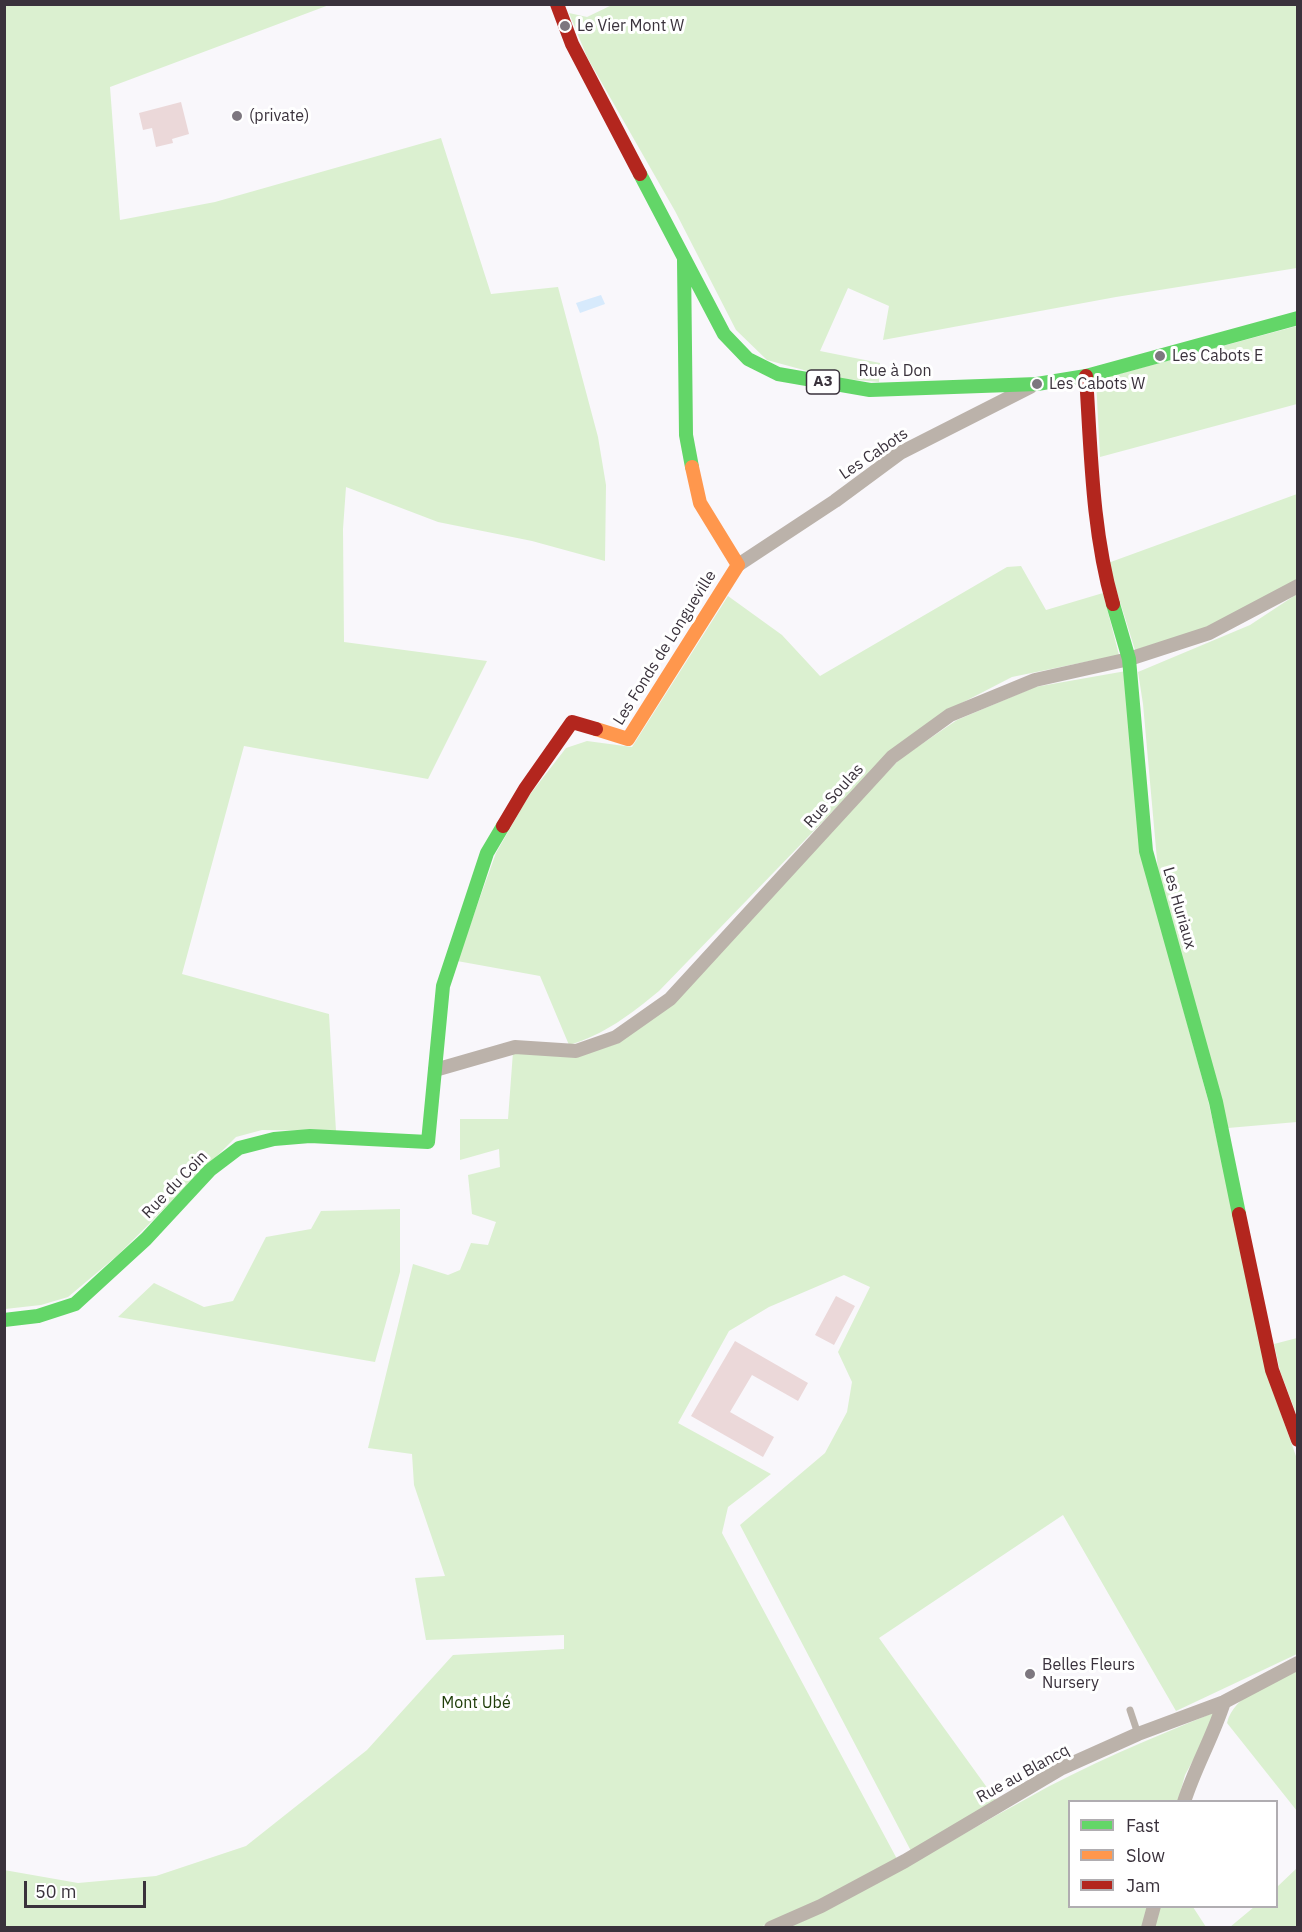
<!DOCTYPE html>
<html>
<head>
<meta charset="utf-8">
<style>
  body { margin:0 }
  #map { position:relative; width:1302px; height:1932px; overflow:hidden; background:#f9f7fb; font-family:"IBM Plex Sans",sans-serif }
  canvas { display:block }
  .frame { position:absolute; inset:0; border:6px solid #3a323c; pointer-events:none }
  .legend { position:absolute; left:1068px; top:1800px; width:210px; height:108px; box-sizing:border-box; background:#fff; border:2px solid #b0adb1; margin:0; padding:8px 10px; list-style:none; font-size:18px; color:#3a323c }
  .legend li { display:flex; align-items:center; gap:12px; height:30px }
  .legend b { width:30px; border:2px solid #b0adb1 }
  .scale { position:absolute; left:24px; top:1881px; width:122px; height:27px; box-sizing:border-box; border:3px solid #3a323c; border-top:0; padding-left:8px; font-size:18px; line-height:21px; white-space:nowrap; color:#3a323c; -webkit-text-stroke:4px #fff; paint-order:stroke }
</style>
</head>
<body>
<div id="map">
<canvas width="1302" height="1932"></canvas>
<div class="frame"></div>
<ul class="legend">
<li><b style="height:8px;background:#63d668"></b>Fast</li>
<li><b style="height:8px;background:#ff974d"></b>Slow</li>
<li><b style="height:8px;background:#b3261e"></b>Jam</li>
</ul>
<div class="scale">50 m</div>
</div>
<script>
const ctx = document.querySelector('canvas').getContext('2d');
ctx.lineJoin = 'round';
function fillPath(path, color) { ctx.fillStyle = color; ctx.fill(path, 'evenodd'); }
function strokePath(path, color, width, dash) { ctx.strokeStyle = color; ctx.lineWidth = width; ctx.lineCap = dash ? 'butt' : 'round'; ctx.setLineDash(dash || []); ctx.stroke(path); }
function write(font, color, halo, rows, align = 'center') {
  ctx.font = font + ' "IBM Plex Sans",sans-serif'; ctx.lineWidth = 6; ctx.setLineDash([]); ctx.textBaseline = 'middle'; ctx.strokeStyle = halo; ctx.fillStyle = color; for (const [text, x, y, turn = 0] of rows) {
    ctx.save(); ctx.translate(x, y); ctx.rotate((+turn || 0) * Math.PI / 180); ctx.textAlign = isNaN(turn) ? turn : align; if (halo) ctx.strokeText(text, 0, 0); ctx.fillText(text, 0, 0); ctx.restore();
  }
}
const green = new Path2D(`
  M614,4L1297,5V268L1116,297L883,340L889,306L848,288L820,351L880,363L879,382L833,378L767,360L736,330L675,211L587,57L569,13L587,17Z
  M5,5H329L110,87L120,220L215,202L441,138L491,294L558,287L598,437L606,485L605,561L532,541L438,522L346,487L343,529L344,642L487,661L428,779L244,746L182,974L329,1014L336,1131L262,1130L236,1137L118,1255L68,1297L41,1305L5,1309Z
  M1297,326V404L1100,457L1096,380Z
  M1297,494V580L1208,627L1135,650L1108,563Z
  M1021,566L1046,610L1103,593L1119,655L1012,677L954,707L894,748L659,991C631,1014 604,1035 569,1045L540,976L457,961L496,853L528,797L566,748L587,741L632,747L728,596L782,635L820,676L1007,567Z
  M1297,594V1122L1228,1128L1158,871L1143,704L1138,672L1250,625Z
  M1126,671L1141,854L1208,1100L1274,1394L1297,1459V1654L1176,1711L1063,1515L879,1638L996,1800L911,1851L740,1525L825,1453L847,1412L852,1382L838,1352L870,1287L844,1275L769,1307L729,1331L678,1423L771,1474L728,1507L722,1533L897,1859L818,1902L758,1928L5,1927L4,1870L78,1883L156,1876L246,1846L367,1750L453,1655L564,1649V1635L426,1640L415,1578L445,1576L414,1485L412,1454L368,1448L413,1264L448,1275L460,1270L471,1243L488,1245L496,1222L472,1214L468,1175L500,1167L499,1149L460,1160V1119H508L513,1052C557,1056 576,1059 618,1043L901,758L957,720L1035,687Z
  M400,1209V1272L375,1362L118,1317L154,1283L204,1307L233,1301L266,1237L311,1229L321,1211Z
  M1297,1338V1416L1280,1371L1274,1344Z
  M1297,1669V1811L1227,1723C1234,1694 1272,1683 1297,1669Z
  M1213,1713L1215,1720L1185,1775L1178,1801L1070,1802V1906L1150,1907L1145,1927L788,1928C871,1891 947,1842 1026,1799C1086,1765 1149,1739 1213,1713Z
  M1297,1868V1927H1230L1254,1907L1276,1906L1277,1887Z
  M1158,1906L1193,1907L1206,1927L1153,1928Z`);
const water = new Path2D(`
  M601,295L605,304L580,313L576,303Z`);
const building = new Path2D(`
  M181,102L189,134L172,139L173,143L156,147L152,128L143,130L139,113Z
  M836,1296L855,1306L834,1345L815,1335Z
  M735,1341L808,1383L798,1401L752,1375L730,1412L774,1437L763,1457L691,1416Z`);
const lane = new Path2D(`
  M1130,1710L1138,1734`);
const street = new Path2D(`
  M738,565L835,501L900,453L1030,387
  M435,1070L515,1047L576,1051L616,1037L670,999L892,757L950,715L1035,680L1129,659L1209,633L1298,586
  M1184,1802C1195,1767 1213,1737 1224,1702
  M771,1928L821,1906L905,1861L1062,1768L1138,1734L1224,1702L1298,1663
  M1148,1928L1154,1906`);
const fast = new Path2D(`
  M640,174L724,334L748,359L778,374L870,390L1037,384L1086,376L1298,318
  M684,260L686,435L692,467
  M1113,604L1129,659L1146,851L1216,1102L1239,1214
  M4,1320L38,1316L75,1304L146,1239L210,1170L239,1148L274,1139L310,1136L428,1142L443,986L487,853L503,826`);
const slow = new Path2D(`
  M596,729L628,739L738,565L700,503L692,467`);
const jam = new Path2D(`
  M557,4L572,44L640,174
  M1086,376C1091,452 1092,531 1113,604
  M503,826L525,789L572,722L596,729
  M1239,1214L1272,1370L1298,1440`);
const markers = [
  [565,26,6,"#7d777f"],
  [237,116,6,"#7d777f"],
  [1160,356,6,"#7d777f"],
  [1037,384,6,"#7d777f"],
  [1030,1674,6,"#7d777f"]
];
const shields = [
  [823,382,33]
];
const shieldNames = [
  ["A3",823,382]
];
const poiNames = [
  ["Le Vier Mont W",577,26],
  ["(private)",249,116],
  ["Les Cabots E",1172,356],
  ["Les Cabots W",1049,384],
  ["Belles Fleurs",1042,1665],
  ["Nursery",1042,1683]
];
const streetNames = [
  ["Rue à Don",895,371],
  ["Les Cabots",874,454,-34],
  ["Les Fonds de Longueville",665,648,-58],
  ["Rue Soulas",834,796,-48],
  ["Les Huriaux",1179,908,74],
  ["Rue du Coin",175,1185,-46],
  ["Rue au Blancq",1023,1774,-29]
];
const parkNames = [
  ["Mont Ubé",476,1703]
];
fillPath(green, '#dbf0d0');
fillPath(water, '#d7eafc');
fillPath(building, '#ebd8d9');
strokePath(lane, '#bbb2aa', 7);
strokePath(street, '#bbb2aa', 14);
strokePath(fast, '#63d668', 14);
strokePath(slow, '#ff974d', 14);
strokePath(jam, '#b3261e', 14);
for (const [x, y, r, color] of markers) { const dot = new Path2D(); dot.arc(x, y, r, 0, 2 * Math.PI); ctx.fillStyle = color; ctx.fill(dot); strokePath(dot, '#fff', 2); }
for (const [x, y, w] of shields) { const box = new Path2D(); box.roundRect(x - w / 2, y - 12, w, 24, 4.5); ctx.fillStyle = '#fff'; ctx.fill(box); strokePath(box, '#3a323c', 1.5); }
write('bold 15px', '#3a323c', null, shieldNames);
write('16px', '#3a323c', '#fff', poiNames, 'left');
write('16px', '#3a323c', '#fff', streetNames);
write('16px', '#203e0a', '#fff', parkNames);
</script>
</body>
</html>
